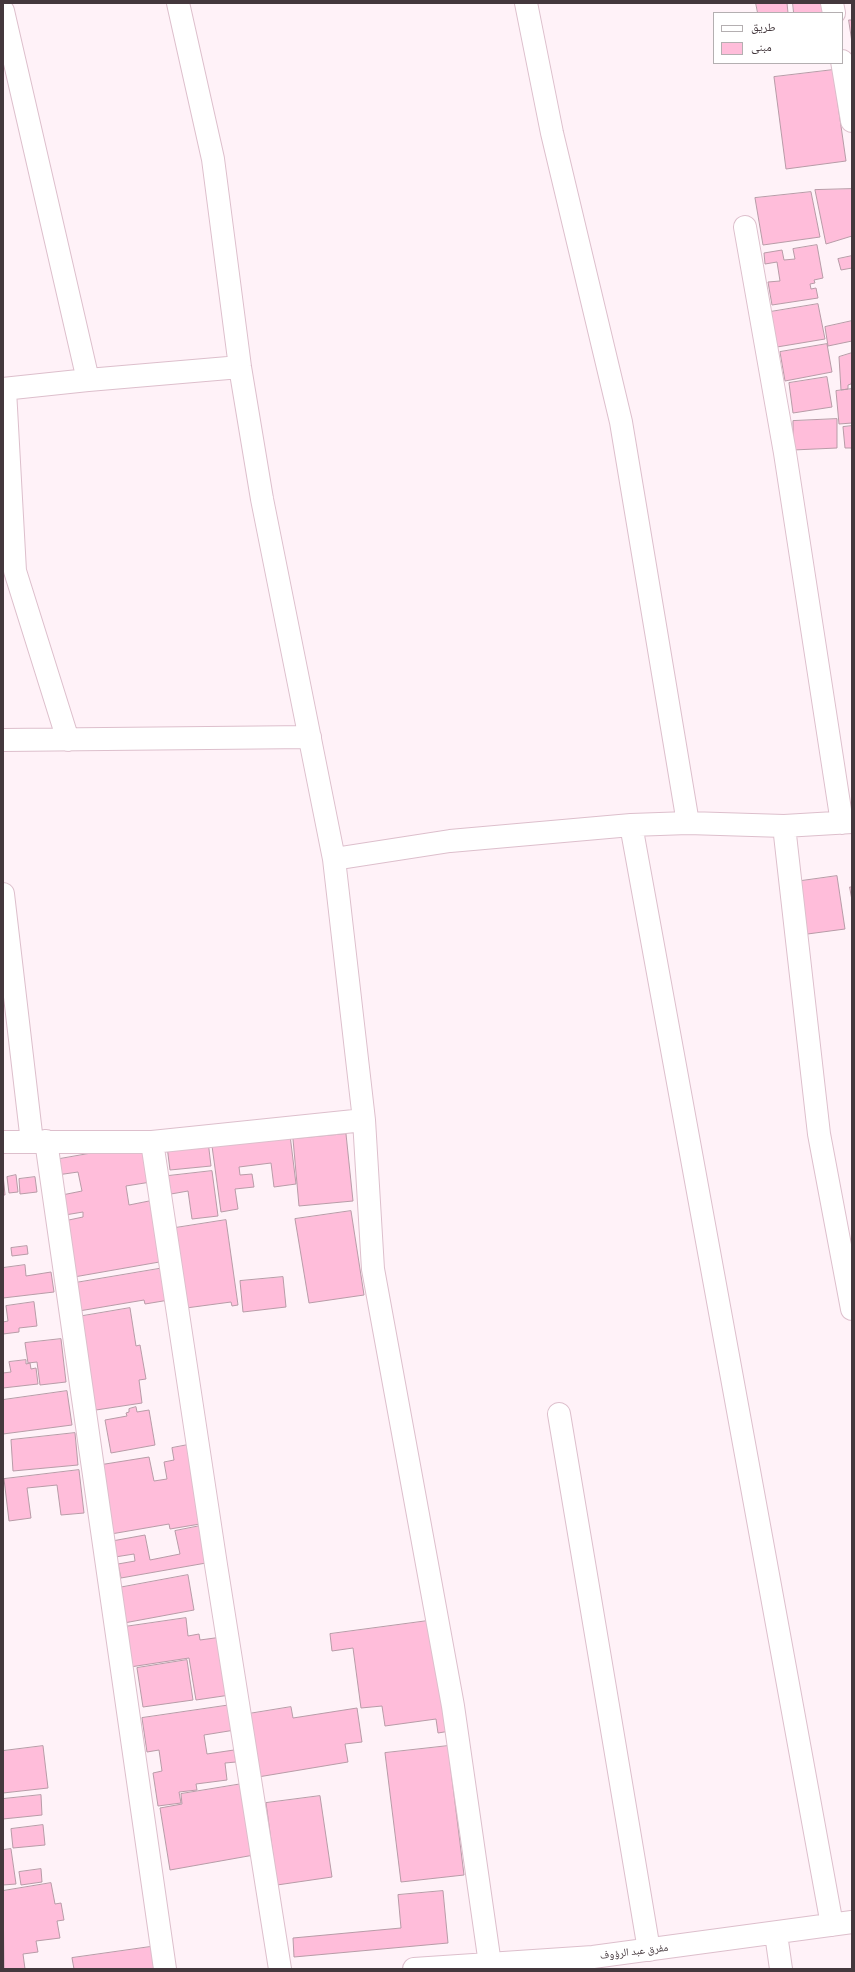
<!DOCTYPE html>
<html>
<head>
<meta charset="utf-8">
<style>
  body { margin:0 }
  #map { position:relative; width:855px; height:1972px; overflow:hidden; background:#fff2f8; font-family:Signika,"Noto Naskh Arabic",sans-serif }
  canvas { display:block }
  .frame { position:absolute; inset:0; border:4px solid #44383d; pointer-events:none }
  .legend { position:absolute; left:713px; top:12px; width:130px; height:52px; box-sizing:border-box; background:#fff; border:1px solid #b4afb1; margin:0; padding:5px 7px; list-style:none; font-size:12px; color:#44383d }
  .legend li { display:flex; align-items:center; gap:8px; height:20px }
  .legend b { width:20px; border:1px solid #b4afb1 }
</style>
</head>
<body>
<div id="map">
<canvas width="855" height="1972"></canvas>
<div class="frame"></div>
<ul class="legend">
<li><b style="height:5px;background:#fff"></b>طريق</li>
<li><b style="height:11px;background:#ffbdda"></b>مبنى</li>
</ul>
</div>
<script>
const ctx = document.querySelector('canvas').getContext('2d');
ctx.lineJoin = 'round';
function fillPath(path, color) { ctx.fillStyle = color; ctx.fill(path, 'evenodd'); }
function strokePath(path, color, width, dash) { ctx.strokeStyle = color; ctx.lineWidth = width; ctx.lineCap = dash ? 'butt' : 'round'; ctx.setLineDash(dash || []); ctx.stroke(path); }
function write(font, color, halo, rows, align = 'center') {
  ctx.font = font + ' Signika,"Noto Naskh Arabic",sans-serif'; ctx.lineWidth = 3; ctx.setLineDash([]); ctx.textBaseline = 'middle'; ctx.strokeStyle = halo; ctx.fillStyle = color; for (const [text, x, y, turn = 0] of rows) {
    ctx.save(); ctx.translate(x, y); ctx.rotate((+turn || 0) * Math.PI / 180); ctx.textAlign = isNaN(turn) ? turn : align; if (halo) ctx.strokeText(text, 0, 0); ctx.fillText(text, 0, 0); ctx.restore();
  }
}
const building = new Path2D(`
  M756,3H787L788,13H758Z
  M793,3H821L823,13H794Z
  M849,20H852V42Z
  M833,70L846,161L786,169L774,77Z
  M852,189V236L826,244L815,190Z
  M811,192L820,237L763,245L755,198Z
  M817,245L823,278L814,280L815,283L810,284L811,289L816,288L818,298L772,305L768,282L780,281L777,262L765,264L764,253L782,250L784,260L795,259L793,249Z
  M852,256V268L841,270L838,259Z
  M818,304L825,339L777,347L770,312Z
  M852,321V341L828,346L825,327Z
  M827,344L832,372L785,381L780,352Z
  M852,353V380L851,384L848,385V389L841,390L839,357Z
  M827,377L832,407L793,413L789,383Z
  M852,389V423L839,424L836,391Z
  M837,419V448L793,450V421Z
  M852,426V448H845L843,427Z
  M837,876L845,929L800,935L794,882Z
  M850,887H852V900Z
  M346,1134L353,1201L299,1206L293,1139Z
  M290,1135L296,1184L274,1187L271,1163L239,1167L240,1175L252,1174L254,1187L235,1189L238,1209L221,1212L212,1146Z
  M208,1141L211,1166L170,1170L167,1146Z
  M150,1143L157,1181L126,1186L129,1205L154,1200L165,1261L74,1277L64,1221L83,1217V1212L65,1215L62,1195L82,1191L78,1172L57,1175L54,1160Z
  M212,1171L218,1216L192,1219L188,1191L171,1194L168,1176Z
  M3,1174L5,1195H3Z
  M16,1175L18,1192L9,1193L7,1177Z
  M35,1177L37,1192L20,1194L19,1179Z
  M351,1211L364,1295L309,1303L295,1219Z
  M226,1220L238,1305L232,1306L231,1302L186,1308L175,1228Z
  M27,1246L28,1254L12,1256L11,1248Z
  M25,1265L26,1276L51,1272L54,1292L3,1298V1268Z
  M164,1268L169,1300L145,1304L144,1300L79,1311L75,1283Z
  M283,1277L286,1307L243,1312L240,1281Z
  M34,1302L37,1326L19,1328V1332L3,1334V1322L8,1321L6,1306Z
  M130,1308L136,1346L140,1345L146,1379L139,1380L142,1403L96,1410L77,1317Z
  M61,1339L66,1382L40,1385L37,1362L28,1363L25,1343Z
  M26,1360V1364L30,1363L31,1369L36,1368L38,1384L3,1388V1373L11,1372L9,1362Z
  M67,1391L72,1425L3,1434V1400Z
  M136,1407L137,1412L149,1410L155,1445L111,1453L105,1420L127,1416L126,1413L129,1412V1409Z
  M75,1433L78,1465L13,1471L11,1440Z
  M193,1444L206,1523L170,1529L169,1524L111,1534L99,1465L149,1457L154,1481L167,1479L164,1462L174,1460L172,1448Z
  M79,1470L84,1513L61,1515L57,1485L27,1488L31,1518L9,1521L4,1479Z
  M200,1526L206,1563L121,1578L118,1564L135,1561L134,1554L115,1557L112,1541L145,1535L150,1560L180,1554L175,1531Z
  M188,1575L194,1610L124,1623L118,1588Z
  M186,1618L188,1636L199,1634L200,1640L222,1637L230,1695L196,1700L189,1658L130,1667L124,1627Z
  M435,1620L450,1731L438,1733L436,1719L385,1726L382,1706L361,1708L353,1648L332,1651L330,1634Z
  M187,1660L193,1700L143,1707L137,1668Z
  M231,1705L235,1730L204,1735L207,1754L234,1750L236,1762L225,1763L227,1780L196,1784L197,1790L179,1792L181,1803L158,1806L153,1773L162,1771L159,1750L147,1752L142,1718Z
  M291,1707L293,1718L357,1708L362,1742L345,1744L348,1762L252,1778L242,1715Z
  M43,1746L48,1788L3,1793V1751Z
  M448,1746L464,1875L401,1882L385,1753Z
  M242,1784L254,1855L170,1870L160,1808L182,1804L181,1794Z
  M41,1795L42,1815L3,1819V1799Z
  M320,1796L332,1877L277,1885L266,1803Z
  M43,1825L45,1845L13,1848L11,1829Z
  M11,1849L16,1884L3,1885V1850Z
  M41,1869L42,1882L21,1885L19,1872Z
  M51,1883L55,1904L61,1903L64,1920L57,1921L60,1938L36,1941L38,1952L23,1954L25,1969H4L3,1891Z
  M443,1891L448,1943L294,1957L293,1938L401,1928L398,1895Z
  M157,1946L161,1969H74L72,1958Z`);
const minor = new Path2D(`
  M178,3L213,159L240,367L262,499L334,859L364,1120L373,1269L453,1706L490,1964
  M526,3L552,133L621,422L688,823
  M832,3L834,13
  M3,11L88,380
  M842,61L852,121
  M745,227L785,453L842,823
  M3,389L88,380L240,367
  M5,390L15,571L68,740
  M3,740L310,737
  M631,825L832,1925
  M784,826L819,1134L852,1309
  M334,859L450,841L631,825L688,823L784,826L852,822
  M3,894L32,1142
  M46,1141L165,1969
  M3,1142H152L364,1120
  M152,1142L216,1565L280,1969
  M559,1414L649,1950
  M776,1934L781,1969
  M414,1969L593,1957L852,1922`);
const streetNames = [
  ["مفرق عبد الرؤوف",634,1952,-7]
];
fillPath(building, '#ffbdda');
strokePath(building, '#b89ba7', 1);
strokePath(minor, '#ddbfcc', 24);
strokePath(minor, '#fff', 22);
write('11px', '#44383d', '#fff', streetNames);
</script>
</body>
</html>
